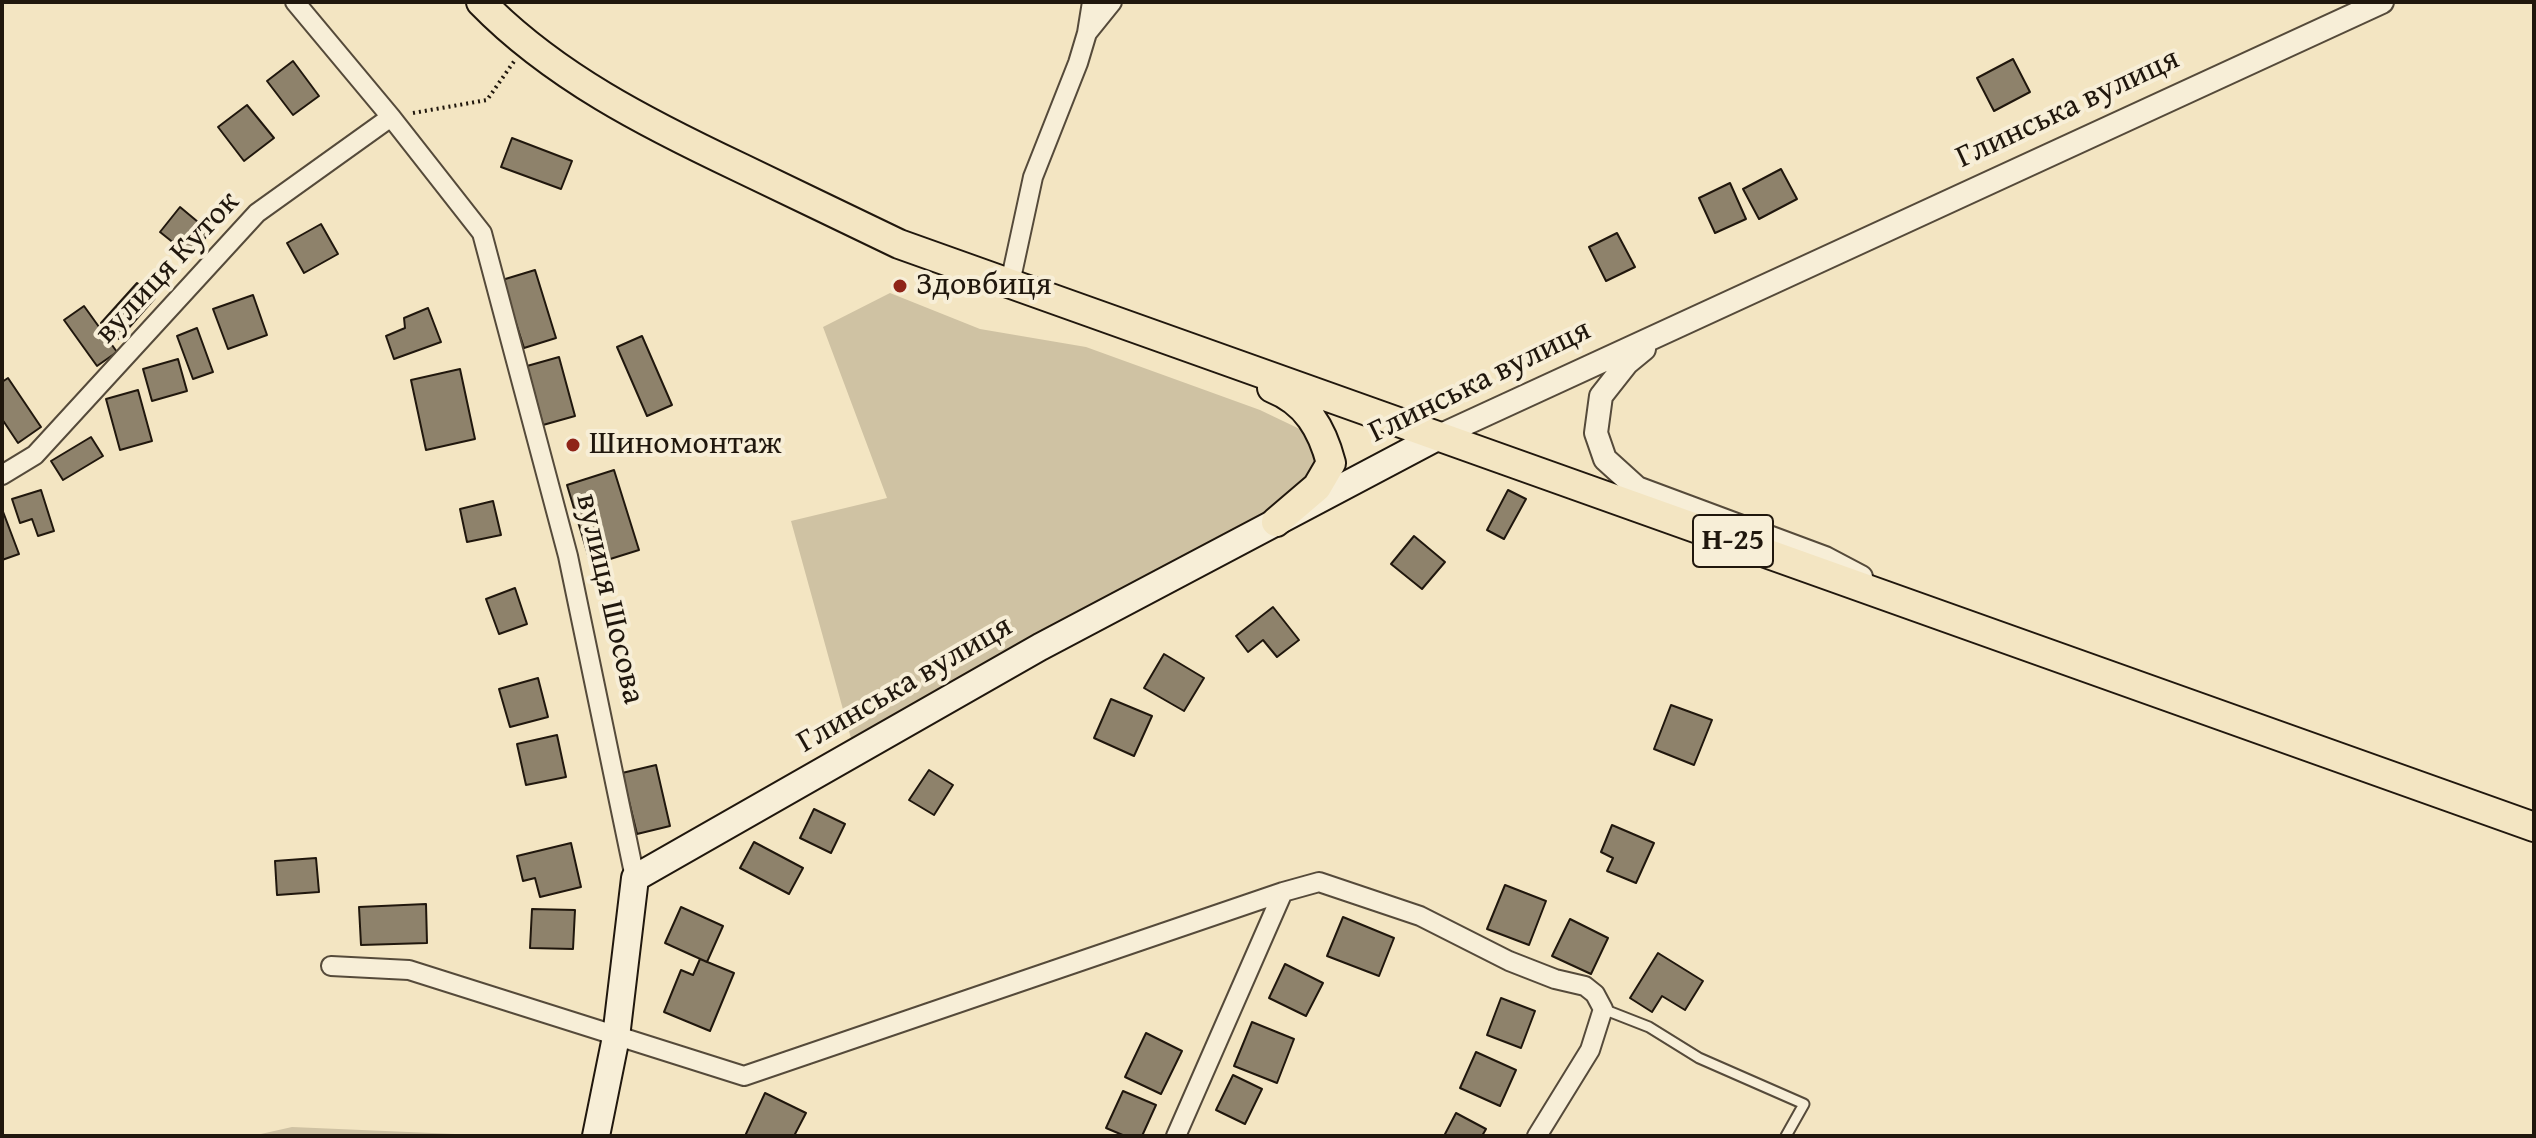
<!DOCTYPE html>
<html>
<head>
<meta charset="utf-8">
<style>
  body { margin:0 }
  #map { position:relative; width:2536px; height:1138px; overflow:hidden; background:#f3e5c2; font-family:"Gentium Book Plus",serif }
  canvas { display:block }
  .frame { position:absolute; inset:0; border:4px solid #20170d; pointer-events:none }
</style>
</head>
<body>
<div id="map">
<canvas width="2536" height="1138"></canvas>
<div class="frame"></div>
</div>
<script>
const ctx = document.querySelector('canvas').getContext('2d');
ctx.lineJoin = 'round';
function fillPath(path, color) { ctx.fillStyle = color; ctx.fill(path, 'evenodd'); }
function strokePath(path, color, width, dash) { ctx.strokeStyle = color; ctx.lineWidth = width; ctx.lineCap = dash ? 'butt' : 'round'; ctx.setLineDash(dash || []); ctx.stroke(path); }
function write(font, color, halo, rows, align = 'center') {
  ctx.font = font + ' "Gentium Book Plus",serif'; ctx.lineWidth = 8; ctx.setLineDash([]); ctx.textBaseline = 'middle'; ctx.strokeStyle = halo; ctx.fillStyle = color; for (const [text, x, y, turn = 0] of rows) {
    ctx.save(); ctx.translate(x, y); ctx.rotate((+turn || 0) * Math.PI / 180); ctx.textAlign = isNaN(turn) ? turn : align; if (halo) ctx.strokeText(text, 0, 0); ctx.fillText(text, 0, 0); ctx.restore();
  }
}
const green = new Path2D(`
  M890,293L980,329L1086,347L1260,410L1306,432L1326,480L855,753L791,521L887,498L823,327Z
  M292,1127L455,1134V1136H252Z`);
const building = new Path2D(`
  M2013,59L2030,92L1994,111L1977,78Z
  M293,61L319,96L293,115L267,81Z
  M247,105L274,138L244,161L218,127Z
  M512,138L572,161L561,189L501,167Z
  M1781,169L1797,199L1759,219L1743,189Z
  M1730,183L1746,219L1715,233L1699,198Z
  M180,207L210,232L190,256L160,232Z
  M321,224L338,254L304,273L287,243Z
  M1617,233L1635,267L1606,281L1589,247Z
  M535,270L556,338L524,348L502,280Z
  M137,283L155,298L119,339L101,323Z
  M253,295L267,335L228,349L213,309Z
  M84,306L117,352L97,366L64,320Z
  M428,308L441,342L394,359L386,336L405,328L404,318Z
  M197,328L213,372L193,379L177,336Z
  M642,336L672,405L647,416L617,347Z
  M559,357L575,416L543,425L527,366Z
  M178,359L187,391L152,401L143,369Z
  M460,369L475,439L426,450L411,380Z
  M8,378L41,427L18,443L2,419V382Z
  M138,390L152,441L120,450L106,399Z
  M91,437L103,456L63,480L51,461Z
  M614,470L639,550L591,565L567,485Z
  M41,490L54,531L38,536L32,519L20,523L12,499Z
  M1508,490L1526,499L1504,539L1487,530Z
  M493,501L501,535L467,542L460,509Z
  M2,509L19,554L2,560Z
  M1414,536L1445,562L1422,589L1391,564Z
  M515,588L527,624L499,634L486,599Z
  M1273,607L1299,640L1277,657L1263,640L1248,652L1236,636Z
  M1164,654L1204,678L1184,711L1144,688Z
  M538,678L548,717L510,727L499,689Z
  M1111,699L1152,716L1134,756L1094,738Z
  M1671,705L1712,720L1694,765L1654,749Z
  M557,735L566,777L526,785L517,744Z
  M656,765L670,826L637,834L622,773Z
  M929,770L953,785L934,815L909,800Z
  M814,809L845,824L831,853L800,838Z
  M1612,825L1654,843L1636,883L1607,871L1613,858L1601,852Z
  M754,842L803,868L789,894L740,868Z
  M571,843L581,887L540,897L535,878L523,881L517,856Z
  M316,858L319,892L277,895L275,861Z
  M1505,885L1546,901L1529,945L1487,929Z
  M426,904L427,943L361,945L359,907Z
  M681,907L723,926L707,962L665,943Z
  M532,909L575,910L573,949L530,948Z
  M1343,917L1394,938L1379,976L1327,956Z
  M1570,919L1608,938L1591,974L1552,956Z
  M1658,953L1703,981L1685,1010L1662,996L1652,1012L1630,998Z
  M700,959L734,973L710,1031L664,1012L681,970L693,975Z
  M1285,964L1323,983L1306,1016L1269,998Z
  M1501,998L1535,1011L1521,1048L1487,1035Z
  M1252,1022L1294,1039L1277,1083L1234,1066Z
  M1146,1033L1182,1051L1161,1094L1125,1077Z
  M1476,1052L1516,1070L1500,1106L1460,1088Z
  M1233,1075L1262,1089L1245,1124L1216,1110Z
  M1123,1091L1156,1105L1142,1136H1125L1106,1128Z
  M765,1093L806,1113L794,1136H745Z
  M1456,1113L1486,1129L1482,1136H1444Z`);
const path = new Path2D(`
  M413,113L487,100L515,60`);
const service = new Path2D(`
  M1603,1009L1649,1027L1699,1058L1804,1104L1786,1136`);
const minor = new Path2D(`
  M295,2L391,117L482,233L568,556L635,878
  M1087,33L1092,2
  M1010,283L1033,177L1078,63L1087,33L1112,2
  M2,475L35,455L257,213L391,117
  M331,966L409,970L744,1076L1283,892L1319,882L1420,916L1509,961L1555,979L1585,986L1595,994L1603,1009L1590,1050L1537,1136
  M1176,1136L1283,892`);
const tertiary = new Path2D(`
  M1644,349L1627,363L1601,396L1596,433L1605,459L1637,488L1825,558L1861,577
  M1439,436L2382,2`);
const secondary = new Path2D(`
  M596,1136L616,1037L635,878L1040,647L1439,436`);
const primary = new Path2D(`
  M481,2C553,76 648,124 741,168C794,193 846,219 899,244L2534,827
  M1272,388C1307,402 1322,429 1331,463L1317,487L1276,522`);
const markers = [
  [900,286,8,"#8f2418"],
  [573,445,8,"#8f2418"]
];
const shields = [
  [1733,541,80]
];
const shieldNames = [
  ["Н-25",1733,541]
];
const streetNames = [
  ["Глинська вулиця",2068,109,-25],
  ["вулиця Куток",168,268,-47],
  ["Глинська вулиця",1480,382,-26],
  ["вулиця Шосова",609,599,77],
  ["Глинська вулиця",905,685,-30]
];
const poiNames = [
  ["Здовбиця",916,286],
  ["Шиномонтаж",589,445]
];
fillPath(green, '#cfc2a3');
fillPath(building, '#8e826b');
strokePath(building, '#20170d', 2);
strokePath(service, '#554a3a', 13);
strokePath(minor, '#554a3a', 22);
strokePath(tertiary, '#554a3a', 26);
strokePath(secondary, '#20170d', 30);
strokePath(primary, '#20170d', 32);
strokePath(path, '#20170d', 4, [2, 4]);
strokePath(service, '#f7eed7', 9);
strokePath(minor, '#f7eed7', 18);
strokePath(tertiary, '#f7eed7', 22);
strokePath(secondary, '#f7eed7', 26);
strokePath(primary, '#f3e5c2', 28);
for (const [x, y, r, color] of markers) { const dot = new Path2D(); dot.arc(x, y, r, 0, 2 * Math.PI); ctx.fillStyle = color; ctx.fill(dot); strokePath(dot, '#f7eed7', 3); }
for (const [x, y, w] of shields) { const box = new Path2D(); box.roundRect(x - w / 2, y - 26, w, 52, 6); ctx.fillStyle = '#f7eed7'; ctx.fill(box); strokePath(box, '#20170d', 2); }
write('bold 30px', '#20170d', null, shieldNames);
write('32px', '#20170d', '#f7eed7', streetNames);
write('32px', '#20170d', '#f7eed7', poiNames, 'left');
</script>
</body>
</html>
